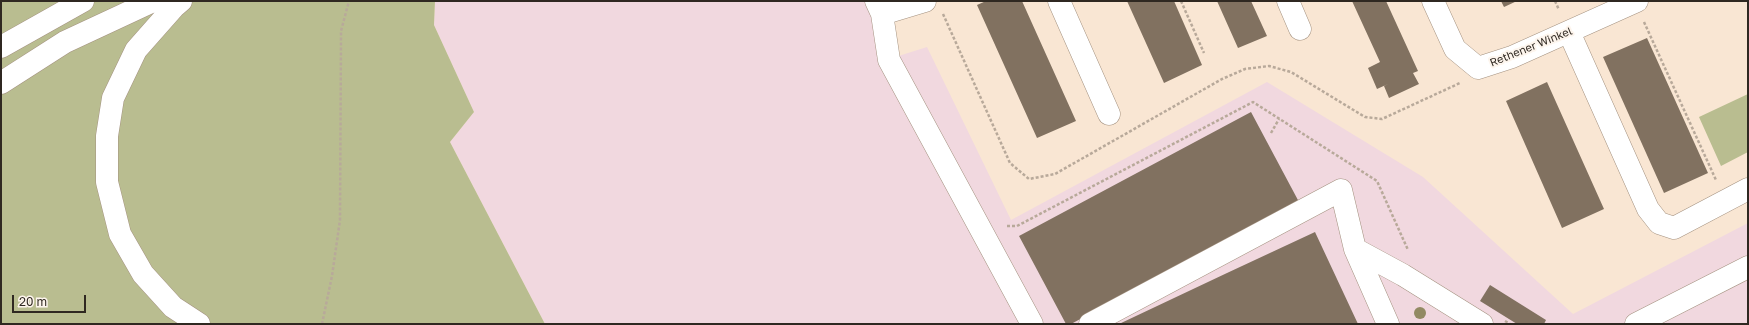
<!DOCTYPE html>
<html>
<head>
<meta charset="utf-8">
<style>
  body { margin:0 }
  #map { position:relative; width:1749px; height:325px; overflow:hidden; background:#f9e6d3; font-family:"Golos Text",sans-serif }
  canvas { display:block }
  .frame { position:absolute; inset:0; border:2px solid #2f2821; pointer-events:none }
  .scale { position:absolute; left:12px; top:295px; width:74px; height:18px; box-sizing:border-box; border:2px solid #2f2821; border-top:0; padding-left:5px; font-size:12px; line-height:14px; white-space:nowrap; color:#2f2821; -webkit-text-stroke:3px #fdf5ed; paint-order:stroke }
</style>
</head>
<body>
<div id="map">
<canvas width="1749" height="325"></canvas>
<div class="frame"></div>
<div class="scale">20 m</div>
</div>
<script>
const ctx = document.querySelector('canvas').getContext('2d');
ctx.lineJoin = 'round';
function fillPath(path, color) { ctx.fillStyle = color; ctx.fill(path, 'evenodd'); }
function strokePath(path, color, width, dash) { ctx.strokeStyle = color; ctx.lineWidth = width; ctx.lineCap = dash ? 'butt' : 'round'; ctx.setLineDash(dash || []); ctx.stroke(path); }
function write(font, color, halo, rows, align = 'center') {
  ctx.font = font + ' "Golos Text",sans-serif'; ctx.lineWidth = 4; ctx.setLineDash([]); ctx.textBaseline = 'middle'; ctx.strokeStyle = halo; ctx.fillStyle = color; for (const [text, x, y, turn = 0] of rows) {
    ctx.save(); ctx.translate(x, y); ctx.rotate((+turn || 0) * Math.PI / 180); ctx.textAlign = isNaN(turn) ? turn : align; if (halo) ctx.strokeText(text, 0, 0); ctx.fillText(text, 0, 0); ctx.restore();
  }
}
const commercial = new Path2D(`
  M435,1H876L889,59L927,47L1011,220L1267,82L1423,177L1573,314L1748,223V324H545L450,142L474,112L434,25Z`);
const green = new Path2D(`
  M1,1H435L434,25L474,112L450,142L545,324H1Z
  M1748,94V152L1721,166L1699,117Z`);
const building = new Path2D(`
  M986,1H1022L1076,121L1037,138L977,5Z
  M1127,1H1174L1202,65L1164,83Z
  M1217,1H1251L1267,36L1238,48Z
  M1352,1H1386L1418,71L1413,73L1419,84L1389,98L1384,86L1388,84L1377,89L1368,68L1380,62Z
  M1501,1H1517L1504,7Z
  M1647,38L1708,173L1664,193L1603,57Z
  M1547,82L1604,209L1562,228L1506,101Z
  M1251,112L1299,202L1071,324H1066L1019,236Z
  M1315,232L1358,324H1119L1227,273Z
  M1490,285L1546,320L1544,324H1517L1480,301Z`);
const path = new Path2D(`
  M1181,1L1204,53
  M1555,1L1559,10
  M943,14L1010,163L1029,179L1055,174L1222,79L1245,69L1269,66L1291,72L1365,117L1382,119L1460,83
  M1644,22L1716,180
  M1271,133L1279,119
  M1007,226H1017L1253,102L1377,181L1408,250
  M1505,321L1510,324
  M322,324L332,276L340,220L341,31L349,1`);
const minor = new Path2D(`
  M876,1L882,14L889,60L1032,324
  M1059,1L1109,114
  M1288,1L1300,29
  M1433,1L1455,49L1478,68L1512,57L1637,1
  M882,14L925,1
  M1569,32L1648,209L1659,223L1674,228L1748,189
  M1355,249L1403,275L1482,324
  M1090,324L1341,190L1355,249L1388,324
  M1636,324L1748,267`);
const major = new Path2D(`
  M181,1L174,7L136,50L113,98L107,136V182L120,234L143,274L173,307L199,324
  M1,47L83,1
  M1,83L65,42L153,1`);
const trees = [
  [1420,313]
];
const streetNames = [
  ["Rethener Winkel",1531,47,-22]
];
fillPath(commercial, '#f1d8df');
fillPath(green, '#b9bd90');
fillPath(building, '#817160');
strokePath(minor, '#a49280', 23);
strokePath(major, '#a49280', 23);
strokePath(path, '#b8a99a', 2.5, [3, 2]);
strokePath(minor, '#fff', 22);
strokePath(major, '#fff', 22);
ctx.fillStyle = '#928a63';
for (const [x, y] of trees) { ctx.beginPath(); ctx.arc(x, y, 6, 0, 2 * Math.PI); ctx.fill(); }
write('11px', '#2f2821', '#fdf5ed', streetNames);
</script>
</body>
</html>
